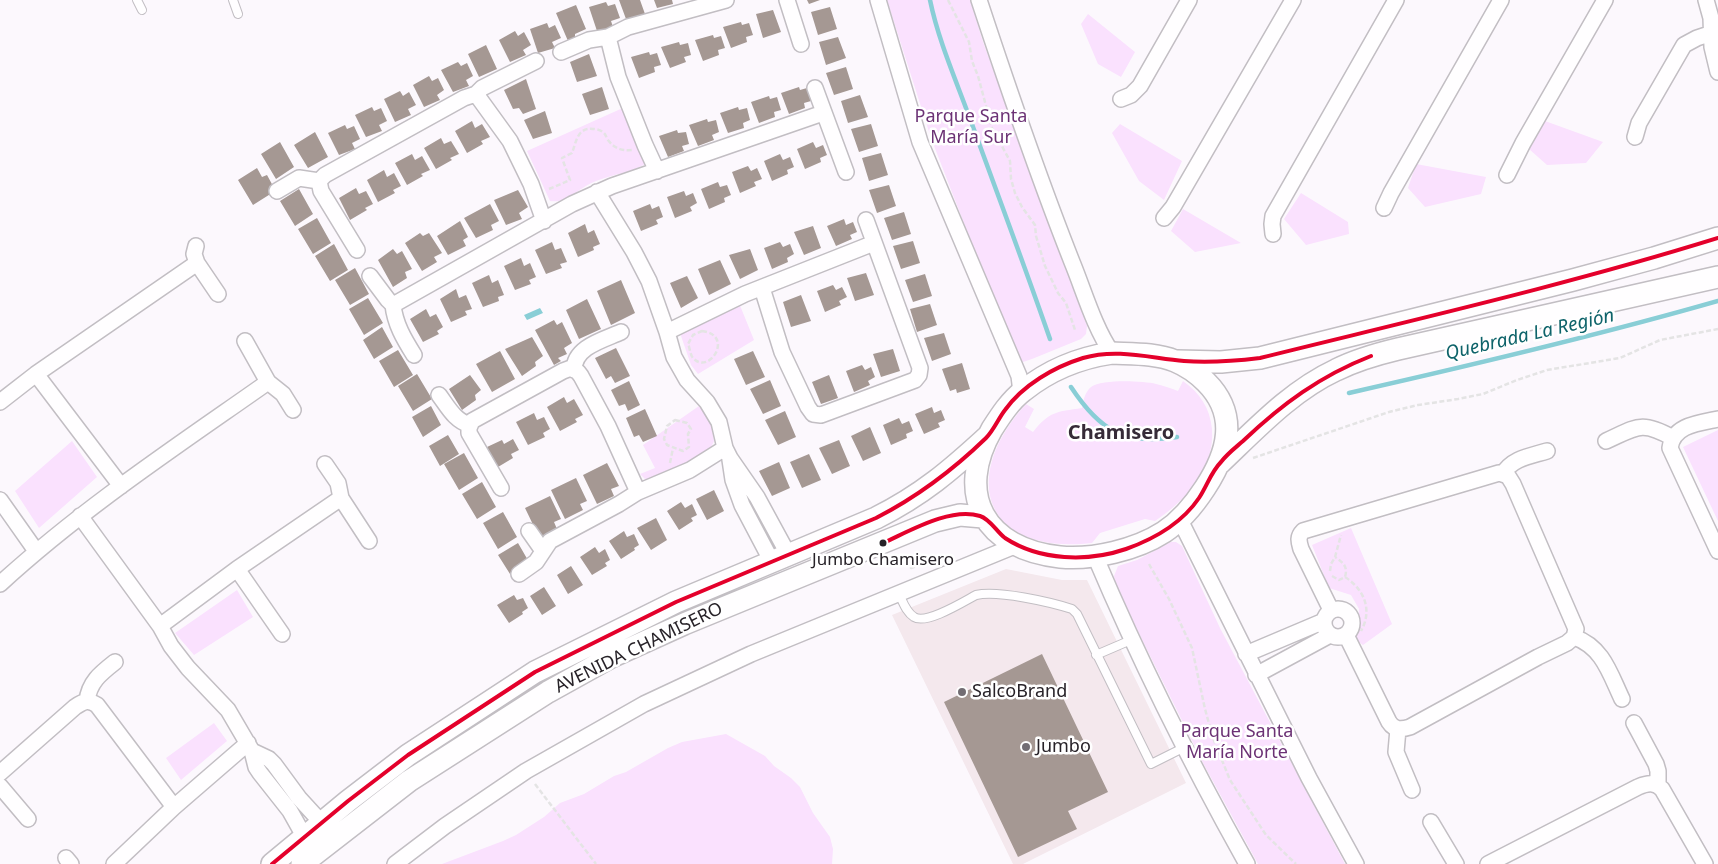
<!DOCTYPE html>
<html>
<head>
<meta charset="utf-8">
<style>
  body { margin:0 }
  canvas { display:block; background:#fcf8fd }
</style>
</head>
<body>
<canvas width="1718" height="864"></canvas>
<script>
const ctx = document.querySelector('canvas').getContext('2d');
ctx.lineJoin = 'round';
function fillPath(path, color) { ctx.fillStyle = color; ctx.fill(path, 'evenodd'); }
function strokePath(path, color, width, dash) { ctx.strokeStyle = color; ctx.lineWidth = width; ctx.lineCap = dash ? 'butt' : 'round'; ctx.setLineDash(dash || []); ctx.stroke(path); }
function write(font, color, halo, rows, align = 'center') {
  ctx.font = font + ' "Noto Sans",sans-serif'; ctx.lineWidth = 5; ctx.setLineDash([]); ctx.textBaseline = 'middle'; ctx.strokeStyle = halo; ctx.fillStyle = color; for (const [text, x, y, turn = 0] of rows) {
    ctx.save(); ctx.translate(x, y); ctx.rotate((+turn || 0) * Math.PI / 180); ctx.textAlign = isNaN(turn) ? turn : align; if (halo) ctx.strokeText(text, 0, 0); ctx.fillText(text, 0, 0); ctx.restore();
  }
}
const commercial = new Path2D(`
  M1006,569L1062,580H1087L1186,783L1023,864H1013L892,615Z`);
const green = new Path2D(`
  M887,0H970L983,42L1087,326L1086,334L1081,339L1032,359L1023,362L1016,358L931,138Z
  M1088,14L1135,52L1121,77L1098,64L1081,24Z
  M625,107L647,163C631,173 613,174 596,181C579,187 568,204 550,201L527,151Z
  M1545,121L1603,142L1586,163L1547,165L1529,149Z
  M1120,124L1182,161L1164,200L1139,181L1112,133Z
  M1416,164L1486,177L1481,194L1425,207L1408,188Z
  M1301,193L1348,222L1349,234L1306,245L1284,219Z
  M1183,209L1241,243L1195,252L1171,231Z
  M739,303L754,340L698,374L691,365L680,333Z
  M1183,381C1200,393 1210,408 1212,429C1215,469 1186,500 1155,521L1145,519L1100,533L1092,543C985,555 958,479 1026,404L1034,409L1025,427L1033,432C1050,411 1056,412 1082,408C1083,401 1085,392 1091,387C1102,379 1143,381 1156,384C1164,386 1171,388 1178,391Z
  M699,406L711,423L714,441L709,452L675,470L647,481L640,474L655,468L643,445Z
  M1718,430V521L1683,447Z
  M72,441L97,477L39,528L15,491Z
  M1351,528L1392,624L1363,645L1356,640L1359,609L1351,595L1329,588L1312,545Z
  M1171,542H1176L1182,546L1220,628L1345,864H1258L1203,763L1116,587L1114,576L1118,566L1137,560Z
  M237,590L253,617L194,655L175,633Z
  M214,723L227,741L181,780L166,758Z
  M726,734L765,756L774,766L791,778L800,787L813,813L830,837L833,849L832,864H442L503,841L516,835L544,817L560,803L584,794L614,776L626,772L668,748L682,742Z`);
const water = new Path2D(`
  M540,308L543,313L527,320L524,315Z`);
const stream = new Path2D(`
  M930,0C938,39 955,78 969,116C996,190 1024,264 1050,339
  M1071,387C1100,431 1124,445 1177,437
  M1349,393C1473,365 1596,336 1718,301`);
const building = new Path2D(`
  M619,0H640L645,14L626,19Z
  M654,0H672L673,4L657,8Z
  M807,0H820L809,4Z
  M606,2L608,6L615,4L620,18L611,21L613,27L597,31L589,7Z
  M576,5L586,29L575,34V38L568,41L556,13Z
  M830,7L837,29L818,35L811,12Z
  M773,10L781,32L763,38L756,14Z
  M741,22L742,25L749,23L753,35L746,37L747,42L731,48L723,27Z
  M547,23L549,28L555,25L561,38L552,42L555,48L538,53L530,29Z
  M515,31L518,36L524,32L531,45L523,50L526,55L510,62L499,40Z
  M713,35L714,38L721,36L725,48L718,50L719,55L703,61L695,40Z
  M838,37L846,58L826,65L819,42Z
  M679,42L680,45L688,43L691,55L684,57L686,62L670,68L661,47Z
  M486,45L497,69L479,77L468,54Z
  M649,52L650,55L657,53L661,65L654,67L655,72L639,78L631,57Z
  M589,54L597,76L577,82L570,62Z
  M458,62L461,66L467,63L473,76L466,80L469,86L453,92L441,70Z
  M846,67L853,89L834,95L826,73Z
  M429,76L432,81L438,78L444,90L437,95L440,100L424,107L413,85Z
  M526,79L536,109L523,114L519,108L513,109L504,90Z
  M602,87L609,109L590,115L582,94Z
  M799,87L800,90L807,88L811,101L804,103L805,108L789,114L781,93Z
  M400,91L403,96L409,92L416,105L408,109L411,115L395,122L384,99Z
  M860,95L868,117L848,123L841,101Z
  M769,96L770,99L777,97L781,110L774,112L775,117L759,123L751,102Z
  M372,107L374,111L381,108L387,121L379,125L382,131L366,137L355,115Z
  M738,107L739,110L747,108L750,120L743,123L744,128L728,133L720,113Z
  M545,111L552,133L533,139L524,120Z
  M707,119L708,122L716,120L719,132L712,135L714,140L698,146L689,125Z
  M472,121L475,128L482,124L490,137L481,141L483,144L467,153L455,131Z
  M871,124L878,146L859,152L851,129Z
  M345,125L347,129L354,126L360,139L352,143L355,149L339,155L328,133Z
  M677,130L678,133L686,132L689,144L682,146L684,151L668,157L659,136Z
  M315,132L328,157L308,168L294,145Z
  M441,138L444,144L451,141L459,154L450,158L452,160L436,169L424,148Z
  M280,142L294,167L276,179L261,154Z
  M813,142L816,148L823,145L827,155L820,158L821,162L805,169L797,149Z
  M881,153L888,175L869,181L862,158Z
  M412,154L415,160L422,156L430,170L421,174L423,176L407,185L395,163Z
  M780,154L783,160L790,157L794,167L787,170L788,174L772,181L764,161Z
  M748,166L751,171L757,168L762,179L754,182L756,186L740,193L732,172Z
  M257,168L262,177L267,175L273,186L269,188L272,193L253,205L238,180Z
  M384,170L387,177L394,173L401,186L393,190L395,193L378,202L367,180Z
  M718,182L720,187L727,185L731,195L724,198L725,202L709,209L701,189Z
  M889,185L896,206L877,213L869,190Z
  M356,188L359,194L366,191L373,204L365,208L367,210L350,220L339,198Z
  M299,189L313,214L295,226L280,201Z
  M518,190L528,207L519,213L522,219L506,225L494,200Z
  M684,191L686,196L693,193L697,203L690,207L692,211L675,218L667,197Z
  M490,204L499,221L491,225L493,230L476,238L464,218Z
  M650,204L652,209L659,206L663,217L656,220L658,224L641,231L633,211Z
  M904,212L911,234L892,240L884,218Z
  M317,218L331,243L313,254L298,229Z
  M844,219L846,225L853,222L857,232L850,235L852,239L836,246L827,226Z
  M460,221L468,237L463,240L466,246L448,255L437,236Z
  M585,224L588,233L594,230L600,244L593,247L594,250L578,257L568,233Z
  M813,226L821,248L804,255L794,232Z
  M420,233L423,236L429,233L442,253L434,257L437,262L422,271L405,243Z
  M913,241L920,263L901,269L893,246Z
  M552,242L555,250L561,248L567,262L560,264L562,268L546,274L535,250Z
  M780,242L783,247L790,244L794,254L787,258L788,262L772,269L764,248Z
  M334,244L348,270L330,281L315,256Z
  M393,249L397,254L402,251L412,269L405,272L407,278L393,287L378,260Z
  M750,249L758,270L740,279L729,255Z
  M521,258L524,266L530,263L536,277L529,280L531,284L515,290L504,266Z
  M720,260L731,284L709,295L698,269Z
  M355,268L369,294L350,305L335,280Z
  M866,273L874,295L855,301L847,278Z
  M925,274L932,296L913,302L905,280Z
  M489,275L492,283L498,280L504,295L498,297L499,301L483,307L472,283Z
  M687,276L698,298L681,308L670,283Z
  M621,280L635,313L611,325L597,291Z
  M833,285L836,290L842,287L847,297L839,301L841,305L825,312L817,291Z
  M456,289L459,298L466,295L472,309L465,311L467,315L451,322L440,299Z
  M801,295L811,321L791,327L783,302Z
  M368,298L383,323L364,335L349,309Z
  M587,299L601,329L579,339L566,310Z
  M930,304L937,325L917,332L910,309Z
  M426,309L430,317L436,314L443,327L437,331L439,334L423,342L410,319Z
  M554,320L557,325L562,322L572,343L564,348L567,354L558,358L561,361L554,365L535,330Z
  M382,327L393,347L374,359L363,340Z
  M944,333L951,354L932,361L924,338Z
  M532,337L543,356L535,362L536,366L522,376L505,349Z
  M616,348L630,376L615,383L611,376L606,379L595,358Z
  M893,349L900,371L881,377L873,354Z
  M398,350L413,375L394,387L379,361Z
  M500,351L515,379L492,392L476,364Z
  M753,351L765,377L746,385L734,359Z
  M962,363L970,389L957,393L956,389L950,391L942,369Z
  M862,365L865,370L871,367L875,377L868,381L870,385L854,392L846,371Z
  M417,374L432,399L413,411L398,386Z
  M470,375L481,390L475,395L476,400L462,410L449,389Z
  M829,375L838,398L821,404L812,382Z
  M770,380L781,406L763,414L750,389Z
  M629,381L640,405L628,411L625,404L619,406L611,390Z
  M564,397L567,403L574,399L583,415L575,419L577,422L560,431L547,407Z
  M431,406L441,425L423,437L412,417Z
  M932,407L934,413L941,410L945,420L938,423L940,427L924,434L915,414Z
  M645,409L657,436L643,442L639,435L634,437L626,418Z
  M785,411L796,437L778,445L765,420Z
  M534,413L537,420L544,417L550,429L543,433L545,437L528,445L516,422Z
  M899,418L902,424L909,421L913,431L906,434L907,438L891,445L883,425Z
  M870,427L881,453L863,461L851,436Z
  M448,435L459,454L440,466L429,446Z
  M513,439L519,450L511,454L513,458L498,467L487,447L502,440L504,444Z
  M839,440L850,466L832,474L819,448Z
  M464,453L478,478L459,490L444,464Z
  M809,454L821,480L802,488L790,462Z
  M779,462L790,488L772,496L759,471Z
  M607,463L619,486L611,489L614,496L597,504L583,475Z
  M576,478L587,501L580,504L583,510L565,519L551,490Z
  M482,482L496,507L477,519L462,494Z
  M714,490L724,511L707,520L696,499Z
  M550,496L561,519L554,522L557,529L539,537L525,508Z
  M681,502L685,508L692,504L697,515L691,518L693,521L679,530L667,511Z
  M503,512L517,537L498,549L483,523Z
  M656,518L667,540L651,550L637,528Z
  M624,531L627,537L634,534L639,545L634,548L635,550L621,559L609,541Z
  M518,543L529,562L510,574L498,555Z
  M595,547L599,553L605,549L610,560L605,563L607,566L592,575L580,557Z
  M571,566L583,585L568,594L557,575Z
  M544,587L556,606L542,615L530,596Z
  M514,595L517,600L523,598L528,608L522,612L523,614L509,623L497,605Z
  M1042,654L1108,792L1068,811L1077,829L1018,857L944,702Z`);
const path = new Path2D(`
  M948,0L969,42L972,61L978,76L992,128L1010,161L1011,179L1015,193L1022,207L1035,225L1036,236L1045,266L1058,293L1066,303L1075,330
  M549,189L570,180L562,158L572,153C576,143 577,127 593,129C596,129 601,130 604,133C606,135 606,137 608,140C614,148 621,151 632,150
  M702,331C735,335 709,376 693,358C690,355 690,348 688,344L693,335Z
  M675,420L687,423L691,429L688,434L689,447L683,451L667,445L664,439L667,426Z
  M1253,458L1389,412L1418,405L1458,399L1483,394L1517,380L1547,370L1620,358L1660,340L1718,329
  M670,463L673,448
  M892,558L895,565L907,559L911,568L927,563L929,566
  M1149,564L1169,599L1192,648L1205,709L1213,738L1230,780L1266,835L1296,864
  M1330,571L1331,564L1335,557L1341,535
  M1332,576L1339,580L1345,577C1348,567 1344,563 1335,557
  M1345,577C1364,589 1373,610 1361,631
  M535,784L596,864`);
const lane = new Path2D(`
  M137,0L142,10
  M233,0L238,14
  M899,594C903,602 906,612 914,617C926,625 963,602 976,595C998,590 1050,602 1072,609L1077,614L1151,764L1185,747
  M1096,655L1131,640`);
const street = new Path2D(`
  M787,0L801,44
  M878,0L920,142L1019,376L1021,392
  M979,0C1008,88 1038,176 1072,262C1084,291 1094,327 1112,353
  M1706,0L1711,18L1712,47L1718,72
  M608,37L618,77L645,145L657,171
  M561,52L589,40L608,37L628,27L726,0
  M815,88L846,172
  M476,94L482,88L536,61
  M1121,99L1131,95L1140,86L1189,0
  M1635,137L1639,123L1684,45L1697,38L1718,31
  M1507,175L1523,143L1605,0
  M319,181L325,175L464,98L476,94L510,141L531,184L544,221
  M319,181L321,191L357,250
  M277,191L299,178L319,181
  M597,192L634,252L649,281L667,332L674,357L687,380L707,402L719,422L725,448L730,458L757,497L788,554
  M1384,208L1391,193L1501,0
  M1164,218L1173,207L1293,0
  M1273,234L1272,224L1273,216L1396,0
  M196,246L194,254L197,263L218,294
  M370,276L388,300L393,305C395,324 404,339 414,355
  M762,288L782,352L808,407L813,414L821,415L915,380L919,375L920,368L866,220
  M393,305L572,204L612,186L823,113
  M667,332L745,294L874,243
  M245,341L268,382L283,394L293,410
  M574,370C574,347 603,340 621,332
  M36,374L121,486
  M439,395C448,407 455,421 470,425
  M0,402L36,374L197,263
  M1718,419C1699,423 1673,425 1670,448L1718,551
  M1606,441C1637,427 1641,420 1673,438
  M730,460L733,480L742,505L772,562
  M325,464L338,483L341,498L369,541
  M1503,474C1512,458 1531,456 1547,451
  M501,488L469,433V428L472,421L563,371L571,368L578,372L581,376L608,426L638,492
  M0,500L36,551
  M80,516L160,626L171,646L188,668L228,710L252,751L256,767L260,773L290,811L304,836
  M1180,520L1309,778L1356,864
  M529,531L543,551
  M1095,556C1140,662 1191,764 1247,864
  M237,569L282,634
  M519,574L536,562L550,541L619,504L638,492L690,470L725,448
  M0,584C83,508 177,446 268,382
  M1324 623a14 14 0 1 1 28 0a14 14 0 1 1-28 0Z
  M1331,610L1301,549C1299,542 1297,537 1303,531L1499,473L1508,476L1513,484L1576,629L1574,637L1567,643L1538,657L1410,727C1401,730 1394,730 1389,722L1346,635
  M160,626L237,569L341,498
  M1574,637C1603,647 1610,674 1622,699
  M1246,654L1324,621
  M1256,675L1330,635
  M87,701C89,682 101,673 115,662
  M1634,723L1656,764L1658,771V786
  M1398,729L1396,752L1412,790
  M252,751L269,759L274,764L299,798L321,822
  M0,773L75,707C84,701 88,699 97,705L174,807
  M0,786L28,819
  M1431,822L1456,864
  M66,858L71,864
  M114,864L174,807L248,743
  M395,864L445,826L526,771L644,704L751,654L1017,545
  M1488,864L1638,787C1648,783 1654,782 1662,789L1705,864`);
const secondary = new Path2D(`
  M1112,353C1132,354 1156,353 1175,361C1187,366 1197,373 1206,382C1239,415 1228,453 1205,488C1194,505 1182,520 1164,532C1136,550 1093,560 1060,557C985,549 954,495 992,429C1001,415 1010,401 1023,391C1049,370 1078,358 1112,353Z
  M1177,361L1221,362L1260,358L1573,280L1654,258L1718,238
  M1220,463C1256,429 1291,391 1336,370C1356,360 1377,354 1398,349L1718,277
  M272,864L348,801L408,755L535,672L676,602L876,518C922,495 951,470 988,436
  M302,864L409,781L548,692L611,657L684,624L935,521L960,515L983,517`);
const bus1 = new Path2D(`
  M883,543C910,531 950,507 980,516C990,519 997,532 1005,538C1040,561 1088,562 1126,549C1154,539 1182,523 1199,498C1207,486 1211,472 1221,462C1227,454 1235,448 1243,441C1282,404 1320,376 1371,356
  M272,864L348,801L408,755L535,672L676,602L876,518C917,497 953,470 986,438C994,430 998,419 1005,410C1023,385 1054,367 1083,358C1117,348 1150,358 1184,361C1210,363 1235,361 1260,358C1413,320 1567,285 1718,238`);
const markers = [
  [883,543,4.5,"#272228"],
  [962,692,5,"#726d73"],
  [1026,747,5,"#726d73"]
];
const busNames = [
  ["Jumbo Chamisero",883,560]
];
const parkNames = [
  ["Parque Santa",971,117],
  ["María Sur",971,138],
  ["Parque Santa",1237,732],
  ["María Norte",1237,753]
];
const streetNames = [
  ["AVENIDA CHAMISERO",639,648,-26]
];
const poiNames = [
  ["SalcoBrand",972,692],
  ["Jumbo",1036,747]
];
const waterNames = [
  ["Quebrada La Región",1530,335,-13]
];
const quarterNames = [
  ["Chamisero",1121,433]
];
fillPath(commercial, '#f4e8ed');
fillPath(green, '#fae1fe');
fillPath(water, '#89ced6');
strokePath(stream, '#89ced6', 4.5);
fillPath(building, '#a59893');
strokePath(lane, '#c2bec3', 10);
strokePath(street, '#c2bec3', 18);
strokePath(secondary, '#c2bec3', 24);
strokePath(path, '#e4e4e4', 2.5, [5, 2.5]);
strokePath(lane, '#fffeff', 8);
strokePath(street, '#fffeff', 15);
strokePath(secondary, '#fffeff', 21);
strokePath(bus1, '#e4002b', 4);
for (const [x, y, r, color] of markers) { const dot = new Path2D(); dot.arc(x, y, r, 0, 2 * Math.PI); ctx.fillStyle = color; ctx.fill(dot); strokePath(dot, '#fff', 2); }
write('17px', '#272228', '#fff', busNames);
write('18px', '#6c3275', '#fff', parkNames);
write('18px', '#272228', '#fff', streetNames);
write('18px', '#272228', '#fff', poiNames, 'left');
write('italic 19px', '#0e636a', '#fff', waterNames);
write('bold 20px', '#362b38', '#fff', quarterNames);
</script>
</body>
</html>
